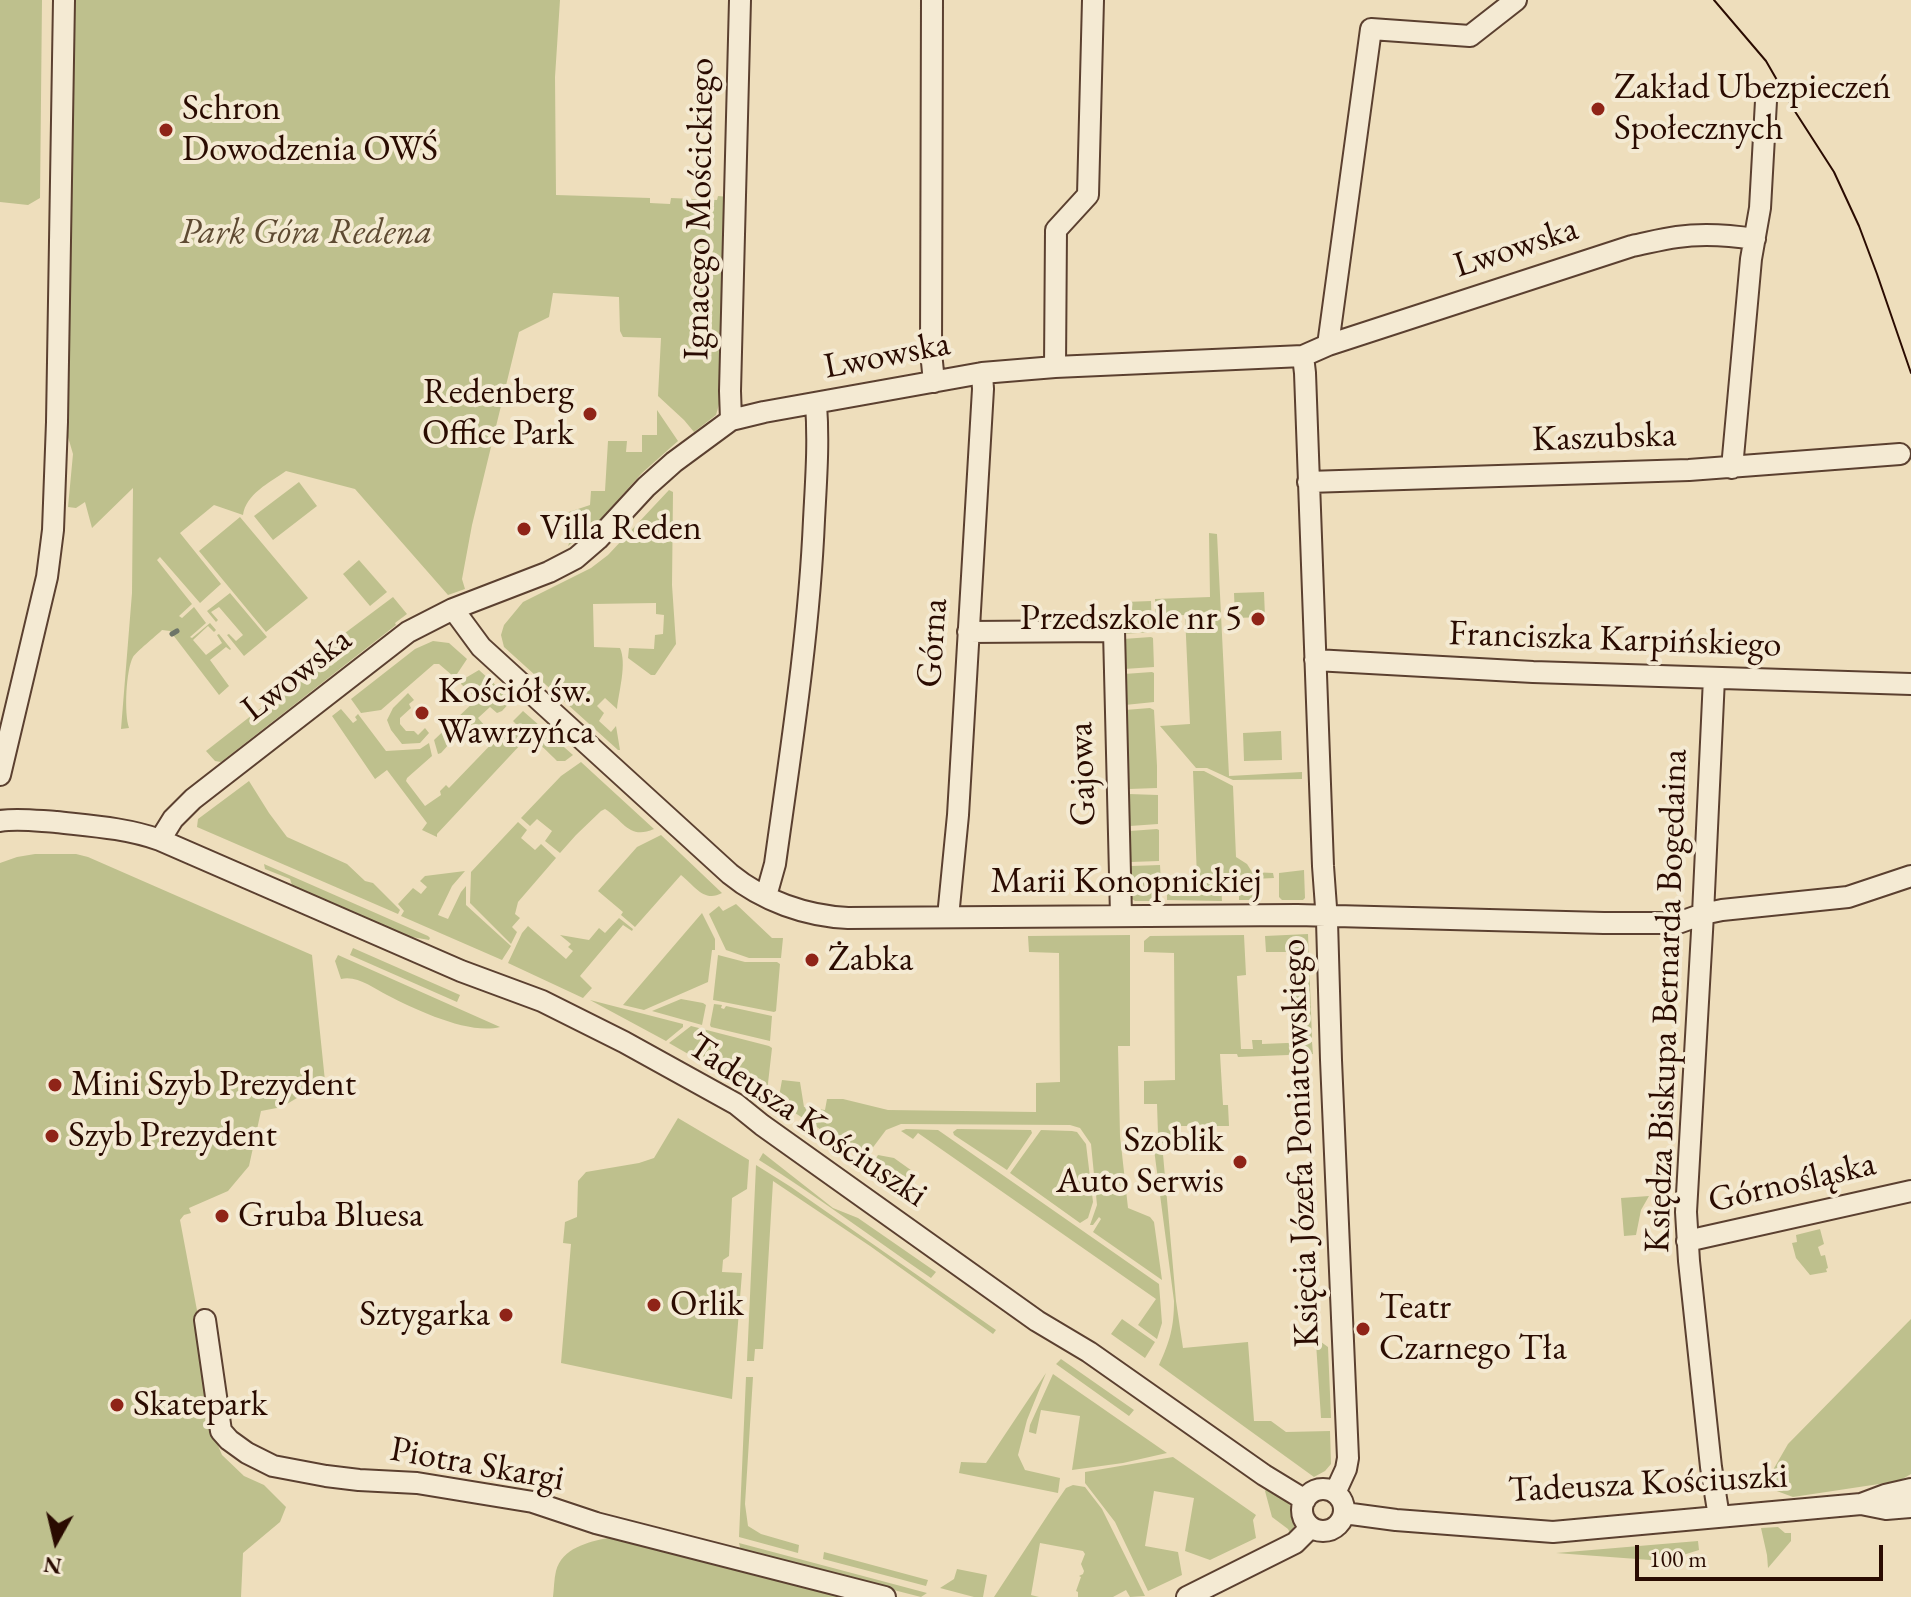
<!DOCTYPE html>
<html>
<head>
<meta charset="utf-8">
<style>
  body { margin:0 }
  #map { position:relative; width:1911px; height:1597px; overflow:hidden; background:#eedebc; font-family:"EB Garamond",serif }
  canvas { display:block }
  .north { position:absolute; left:16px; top:1501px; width:80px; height:80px; -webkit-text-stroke:6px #f4ead3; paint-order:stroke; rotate:188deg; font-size:22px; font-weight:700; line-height:32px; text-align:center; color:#2a0b01 }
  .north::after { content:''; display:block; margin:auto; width:28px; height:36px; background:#2a0b01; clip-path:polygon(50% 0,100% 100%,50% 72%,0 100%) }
  .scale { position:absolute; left:1635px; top:1545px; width:248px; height:36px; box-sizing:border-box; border:4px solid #2a0b01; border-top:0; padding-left:10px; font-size:24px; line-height:28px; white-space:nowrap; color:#2a0b01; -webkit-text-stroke:6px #f4ead3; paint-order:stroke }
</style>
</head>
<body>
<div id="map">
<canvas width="1911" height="1597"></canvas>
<div class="north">N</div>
<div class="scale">100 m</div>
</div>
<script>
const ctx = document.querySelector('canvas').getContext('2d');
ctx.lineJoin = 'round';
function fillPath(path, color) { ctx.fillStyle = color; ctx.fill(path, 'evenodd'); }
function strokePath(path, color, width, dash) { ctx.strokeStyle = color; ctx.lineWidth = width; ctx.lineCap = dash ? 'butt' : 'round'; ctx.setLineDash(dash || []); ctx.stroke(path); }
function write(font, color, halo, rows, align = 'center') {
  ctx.font = font + ' "EB Garamond",serif'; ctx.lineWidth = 8; ctx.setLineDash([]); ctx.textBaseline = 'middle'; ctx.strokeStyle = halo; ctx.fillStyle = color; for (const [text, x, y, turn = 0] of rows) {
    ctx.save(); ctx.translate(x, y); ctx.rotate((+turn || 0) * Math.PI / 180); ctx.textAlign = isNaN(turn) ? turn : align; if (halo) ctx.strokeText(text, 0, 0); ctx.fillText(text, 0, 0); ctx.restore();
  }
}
const green = new Path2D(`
  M0,0H42L40,198L28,205L0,202Z
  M74,0H560L555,77L556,195L650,198V203L670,204L671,198L717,200L718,196L728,197L722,394L716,415L694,432L684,420L658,396L661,338L623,337L620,331L619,297L553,293L549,317L519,332L472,525L462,579L465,589L448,595L355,489L286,471C269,483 246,494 243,515L214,505L180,533L221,584L200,603L160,557L157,560L192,604L179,616L182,618L194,607L206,623L190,637L192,638L210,623L216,630L214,632L208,626L193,640L206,655L222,643L217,635L219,634L231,649L230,650L226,647L210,660L229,686L219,695L170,631L162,630C155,637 137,651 133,657C126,670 124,713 129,728L121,729L132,593L133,488L92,528L85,502L76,508L68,507L73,454L68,437L71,126Z
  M657,410L678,441L642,473L595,525L568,546C571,539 573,529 568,523L557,526V516L590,505L591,491H605L608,441H627L626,452H642V435H657Z
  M299,482L317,506L273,540L254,516Z
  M669,490L673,492L672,585L676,644L655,675H651L628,658L629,648L654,649L655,635L663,634L664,615L656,614V603L593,604L594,647L620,648C627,664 619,690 617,709L605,698L597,706L604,713L599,721L611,732L616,726L620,750H618L504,647L501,635L504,625L523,602L591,568L608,555Z
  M240,517L308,598L266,632L199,551Z
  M1209,533L1217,534L1229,776L1302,772V779L1233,780L1207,768H1196L1160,726L1190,724L1185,615L1155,616V599L1210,597Z
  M359,560L387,592L370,606L343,574Z
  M1264,592L1265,617L1235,618L1234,593Z
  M230,593L267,637L244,656L227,635L229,634L236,641L243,635L219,607L211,612L218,620L216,622L207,611Z
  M393,597L407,614L395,623L396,625L221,762L215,761L206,751L302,676L297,669Z
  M1151,601L1152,632L1123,634L1122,606L1125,602Z
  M1151,637L1153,638L1154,667L1124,669L1123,639Z
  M433,641L449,643L467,659L457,674L453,676L439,664H434L381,710L361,713L351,699L415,649Z
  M479,670L512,700L502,711L497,713L490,707L478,718L485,726L452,744L450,743L441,753L438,754L434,740L477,699L461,684L462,680Z
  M1152,672L1154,673V702L1125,705L1124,674Z
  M408,693L414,700L409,704L411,708L400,718V724L406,731H414L418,735L425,728L429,733L420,743L402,744L391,730L387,720L393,708Z
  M1150,708L1154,710L1157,766V788L1129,789L1125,710Z
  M341,709L353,723L357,720L355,717L358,714L386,751L420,749L429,743L432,756L407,778L406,781L425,806L441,795L440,791L446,785L449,788L501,734L507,739L519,727L513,721L523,711L573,755L565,761H557C547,752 537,737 522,743L437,834V837L422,830L427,823L387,770L375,779L332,716Z
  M1281,731L1282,760L1244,761L1243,733Z
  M581,762L654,829C629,840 624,821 605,809L601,811L576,835L560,853L545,841L552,831L537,819L530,826L521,818L561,776Z
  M1193,771H1204L1233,786L1236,857L1247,864L1252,872L1273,873L1274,878L1253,879V900H1239V889H1232V880L1197,879Z
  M249,781L269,813L287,837L347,864L365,881L373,883L400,910L398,914L197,827L198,819Z
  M1129,794L1158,795V824L1130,826Z
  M518,822L527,830L521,838L535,850L541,844L556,858L518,902L515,914L520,918L512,927L517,932L511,944L470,903L471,872Z
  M1157,829L1159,830V861L1131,862L1130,831Z
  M661,835L722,893C704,903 695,886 681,875L635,927L621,915L623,912L598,891L637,847Z
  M35,854H76L88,857L312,955L325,1081L282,1107L261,1111L249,1166L228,1191L189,1208L191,1213L184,1215L180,1220L199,1321L211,1429L222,1455L244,1476L264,1485L286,1507L280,1522L243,1553L241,1597H0V863L17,857Z
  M264,864L428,936L430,938L429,940L401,935L293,888L290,879L265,869Z
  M1160,865L1162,901H1135L1132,899L1131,866Z
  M1304,870L1305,898L1303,900H1282L1279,897V873Z
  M465,871L452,886L438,915L448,919L461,892L466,886V905L511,946L502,960L401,916L404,911L398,904L413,888L421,894L427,887L420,881L425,876Z
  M1210,882L1221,884L1222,901L1167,900V885Z
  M736,904L772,938H783L781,958H749L726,950L709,914L719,906L723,911Z
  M702,913L715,939V950H712L708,982L644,1010L623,1005Z
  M619,918L633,929L632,931L623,925L580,976L592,988L583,998L508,963L522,933L528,926L566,959L573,951L568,947L571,944L560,935L589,940L599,928L605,933Z
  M1308,934L1312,1038L1295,1039L1292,952H1266L1265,936Z
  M1130,935V1046H1118L1120,1136L1128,1208L1150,1217L1154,1222L1162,1280L1093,1232L1101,1219L1099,1217L1093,1225H1090L1097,1205L1091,1144L1080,1128L1070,1125L901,1124L886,1130L865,1158L778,1102L782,1080L800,1082L804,1107L825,1110L827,1099H843L888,1110L1036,1112V1083L1060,1082L1059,953L1029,952L1028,936Z
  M1244,935L1246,975L1237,976L1241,1049H1253L1252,1040H1262V1044L1312,1042L1313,1054L1238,1057L1237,1054H1220L1223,1105H1228L1229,1126H1177V1143H1162L1176,1301L1183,1348L1248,1342L1254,1421H1271L1286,1432L1330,1431L1331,1464L1325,1471L1314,1477L1159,1365C1170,1341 1174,1327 1174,1301L1152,1134H1158L1157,1104H1144V1081L1175,1080L1174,953L1144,952V941L1150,936Z
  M353,948L460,995L457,1002L350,955Z
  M338,955L500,1027C469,1035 416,1010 387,995C373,988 357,975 341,979L335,961Z
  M718,955L745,962H777L780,964L776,1011L774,1012L713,1000Z
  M681,999L703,1003L706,1005L702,1025L652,1011Z
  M590,1000L683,1024V1027L666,1041Z
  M714,1004L722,1005L721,1008L724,1009L726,1006L772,1016L770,1041L711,1027L710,1025Z
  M691,1026L769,1046L772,1048L767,1092L760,1095L669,1043Z
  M678,1118L749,1160L747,1189L732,1198L729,1256L723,1260L722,1272L742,1273L732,1399L561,1363L571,1244L563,1243L565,1222L577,1217L578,1181L586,1172L639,1163L654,1158Z
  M906,1129L938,1130L1159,1284L1162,1323L1157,1339L1138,1325L1156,1299L918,1133L913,1139L901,1131Z
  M957,1129L1031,1130L1032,1133L1007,1170L954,1135L953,1132Z
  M1041,1130L1072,1131L1077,1132L1086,1144L1093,1202L1088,1218L1080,1223L1010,1173Z
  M763,1153L833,1208L858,1218L936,1272L931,1278C874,1239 818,1197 759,1160Z
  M878,1155L894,1158L915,1173L905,1188L872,1165Z
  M756,1165L791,1187L996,1330L993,1334L870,1246L773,1181L763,1349H755L754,1361H747Z
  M1649,1196L1641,1210L1636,1235L1624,1236L1621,1198Z
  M1820,1229L1824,1244L1818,1247L1821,1256L1825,1255L1828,1268L1826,1269L1827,1272L1810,1275L1796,1258L1792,1243L1797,1242L1796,1235Z
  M1122,1319L1155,1342L1145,1358L1111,1334Z
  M1911,1319V1474L1899,1481L1793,1497L1774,1490L1773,1470L1788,1444Z
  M1321,1342L1328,1347L1331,1418H1321L1316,1343Z
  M1061,1359L1134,1410L1129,1416L1056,1364Z
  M1046,1373L1027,1420L1018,1455L1025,1470L1060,1478L1058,1493L959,1473L961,1462L986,1463Z
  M1053,1374L1167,1453L1123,1463L1072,1470L1080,1416L1041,1410L1036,1434L1029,1432L1030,1425Z
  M746,1377H753L745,1504L748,1526L761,1534L799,1545L798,1553L739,1537Z
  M1173,1457L1256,1515L1253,1520L1256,1538L1210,1560L1185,1551L1194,1498L1154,1491L1145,1546L1178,1552L1182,1575L1148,1591L1115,1522L1085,1483V1472Z
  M1073,1485L1085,1487L1102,1509L1145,1596L1130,1597L1126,1590L1113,1597H1078V1592L1076,1591L1081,1577L1079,1576L1083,1574L1084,1571L1081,1564L1085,1554L1083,1551L1040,1543L1031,1595L1039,1597H994L1053,1507L1066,1488Z
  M1267,1488C1283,1500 1308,1511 1290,1533L1288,1529L1272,1517L1265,1491Z
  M1778,1527L1785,1533H1791V1541L1768,1568L1767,1555L1761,1528Z
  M608,1538L623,1539L847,1597H553C554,1589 554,1579 556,1571C562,1548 588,1542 608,1538Z
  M1698,1541L1699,1550L1664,1561L1556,1553Z
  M739,1543L927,1593L921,1597L741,1551Z
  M824,1552L928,1580L926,1586L823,1559Z
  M957,1569L987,1575L983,1597H974L940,1588L954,1579Z`);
const stream = new Path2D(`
  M172,634L177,631`);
const minor = new Path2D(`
  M932,0L931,352L934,382
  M1328,345L1371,29L1470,36L1516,0
  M1303,356L1305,373L1323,866L1327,921L1331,1060L1348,1458L1346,1469L1335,1493
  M1055,367L1056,230L1088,195L1093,0
  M731,420L730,391L740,0
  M1732,468L1751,259L1760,208L1766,101
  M1308,482L1689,470L1900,454
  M453,609L481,647L730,874C763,901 806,916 848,918L1297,915L1604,923H1678L1703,914L1722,910L1848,897L1911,876
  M968,632L1114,631L1121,915
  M1315,660L1533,672L1911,684
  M1714,678L1703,914L1686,1212L1689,1261L1711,1467L1719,1517
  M0,775L47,577L53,530L57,422L64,0
  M0,821C18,818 38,821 56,822C92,826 126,828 160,840L461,971L542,1001L624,1042L736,1104L762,1125L1037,1321L1089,1352L1264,1475L1305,1500
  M160,840L173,819L193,799L408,632L453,609L549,572L576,558L598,539L646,487L674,462L731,420L764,412L982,373L1055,367L1303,356L1328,345L1632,246C1647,243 1662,239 1677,237C1703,233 1729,235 1755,239
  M766,896L775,864C791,749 809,635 814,520C816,481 819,443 816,404
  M948,917L958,815L983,389L982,373
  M1687,1241L1911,1191
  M205,1320L221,1431L229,1440L247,1453L273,1466L326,1476L359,1480L417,1483L533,1502L596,1523L885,1597
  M1302 1510a21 21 0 1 1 42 0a21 21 0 1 1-42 0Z
  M1861,1504L1886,1509L1911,1507
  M1344,1513L1396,1520L1553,1532L1861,1504L1885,1495L1911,1489
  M1187,1597L1295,1543L1311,1527`);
const tram = new Path2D(`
  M1714,0L1766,61L1796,113L1834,172L1859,226L1877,274L1911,373`);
const markers = [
  [1598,109,8,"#8f2418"],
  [166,130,8,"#8f2418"],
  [590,414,8,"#8f2418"],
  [524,529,8,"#8f2418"],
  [1258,619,8,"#8f2418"],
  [422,713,8,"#8f2418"],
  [812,960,8,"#8f2418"],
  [55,1085,8,"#8f2418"],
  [52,1136,8,"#8f2418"],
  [1240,1162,8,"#8f2418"],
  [222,1216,8,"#8f2418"],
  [654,1305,8,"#8f2418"],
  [506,1315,8,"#8f2418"],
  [1363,1329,8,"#8f2418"],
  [117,1405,8,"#8f2418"]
];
const poiNames = [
  ["Zakład Ubezpieczeń",1614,88],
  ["Społecznych",1614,129],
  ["Schron",182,109],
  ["Dowodzenia OWŚ",182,150],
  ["Redenberg",574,393,"right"],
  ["Office Park",574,434,"right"],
  ["Villa Reden",540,529],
  ["Przedszkole nr 5",1242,619,"right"],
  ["Kościół św.",438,692],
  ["Wawrzyńca",438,733],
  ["Żabka",828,960],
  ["Mini Szyb Prezydent",71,1085],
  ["Szyb Prezydent",68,1136],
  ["Szoblik",1224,1141,"right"],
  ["Auto Serwis",1224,1182,"right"],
  ["Gruba Bluesa",238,1216],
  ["Orlik",670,1305],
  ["Teatr",1379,1308],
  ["Czarnego Tła",1379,1349],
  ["Sztygarka",490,1315,"right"],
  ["Skatepark",133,1405]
];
const streetNames = [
  ["Ignacego Mościckiego",700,209,-89],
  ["Lwowska",1516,248,-18],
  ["Lwowska",887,356,-11],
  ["Kaszubska",1604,438,-2],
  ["Franciszka Karpińskiego",1615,640,2],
  ["Górna",933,643,-86],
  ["Lwowska",297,675,-38],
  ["Gajowa",1083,774,-92],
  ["Marii Konopnickiej",1126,882],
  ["Księdza Biskupa Bernarda Bogedaina",1667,1001,-88],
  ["Tadeusza Kościuszki",807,1121,34],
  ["Księcia Józefa Poniatowskiego",1301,1143,-92],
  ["Górnośląska",1792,1183,-13],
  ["Piotra Skargi",477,1465,10],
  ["Tadeusza Kościuszki",1648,1484,-3]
];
const parkNames = [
  ["Park Góra Redena",306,233]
];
fillPath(green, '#bec08d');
strokePath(stream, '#6d7568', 5);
strokePath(minor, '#5b4030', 24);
strokePath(minor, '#f4ead3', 20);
strokePath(tram, '#2a0b01', 2);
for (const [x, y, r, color] of markers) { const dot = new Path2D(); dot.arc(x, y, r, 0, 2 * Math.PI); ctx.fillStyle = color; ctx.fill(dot); strokePath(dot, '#f4ead3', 3); }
write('36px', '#2a0b01', '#f4ead3', poiNames, 'left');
write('36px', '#2a0b01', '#f4ead3', streetNames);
write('italic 36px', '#5e4a32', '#f4ead3', parkNames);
</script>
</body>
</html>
